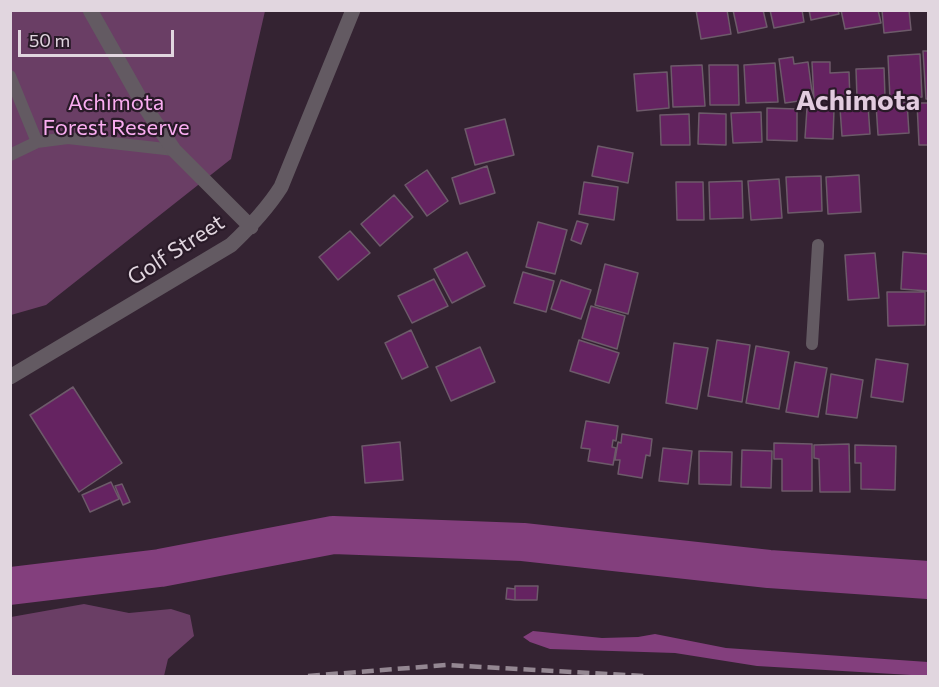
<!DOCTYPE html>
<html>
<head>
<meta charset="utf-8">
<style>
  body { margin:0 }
  #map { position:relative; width:939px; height:687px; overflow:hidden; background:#342332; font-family:Commissioner,sans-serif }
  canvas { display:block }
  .frame { position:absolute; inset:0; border:12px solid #e1d6df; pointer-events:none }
  .scale { position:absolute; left:18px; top:30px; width:156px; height:27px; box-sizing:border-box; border:3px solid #e1d6df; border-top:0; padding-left:8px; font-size:18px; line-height:21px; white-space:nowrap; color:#e1d6df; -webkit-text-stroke:4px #291a28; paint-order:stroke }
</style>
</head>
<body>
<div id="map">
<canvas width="939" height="687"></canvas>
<div class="frame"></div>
<div class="scale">50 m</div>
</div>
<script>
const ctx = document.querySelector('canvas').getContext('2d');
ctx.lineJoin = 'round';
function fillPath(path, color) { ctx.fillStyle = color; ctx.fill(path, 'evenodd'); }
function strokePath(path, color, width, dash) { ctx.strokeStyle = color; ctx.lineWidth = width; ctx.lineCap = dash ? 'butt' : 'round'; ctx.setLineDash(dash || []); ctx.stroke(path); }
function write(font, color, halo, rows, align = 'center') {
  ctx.font = font + ' Commissioner,sans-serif'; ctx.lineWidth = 4.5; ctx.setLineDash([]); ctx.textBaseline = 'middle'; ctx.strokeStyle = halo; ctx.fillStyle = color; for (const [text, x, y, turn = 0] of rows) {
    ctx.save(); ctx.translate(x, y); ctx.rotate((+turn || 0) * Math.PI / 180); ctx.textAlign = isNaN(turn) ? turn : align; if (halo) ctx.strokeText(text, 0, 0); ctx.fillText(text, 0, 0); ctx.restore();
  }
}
const green = new Path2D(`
  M11,11H265L231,159L46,305L11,315Z
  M84,604L129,613L171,609L190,615L194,636L168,659L164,676H11V617Z`);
const water = new Path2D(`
  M533,631L602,638L638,637L655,634L726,648L928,662V676L757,666L675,653L550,649L530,642L523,637Z`);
const river = new Path2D(`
  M10,586L160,568L333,535L523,542L769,569L928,580`);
const building = new Path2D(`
  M696,10H727L731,34L701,39Z
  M733,10H763L767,27L738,33Z
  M770,10H802L804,22L774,28Z
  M809,10H838L839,14L811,20Z
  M841,10H878L881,23L845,29Z
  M882,10H909L911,30L884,33Z
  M923,51H928V99H926Z
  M920,54L922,97L890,99L888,56Z
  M793,57L794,64L808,62L813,99L785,103L779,59Z
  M812,62H830V73L849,72L850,100L814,101Z
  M775,63L778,102L746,103L744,65Z
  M702,65L705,106L673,107L671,66Z
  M709,65H738L739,105H710Z
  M884,68L885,97L857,98L856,69Z
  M667,72L669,108L637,111L634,74Z
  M907,102L909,133L878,135L876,104Z
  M917,103H928V145H919Z
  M868,105L870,134L842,136L840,108Z
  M767,108L797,109V141L767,140Z
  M807,108L834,109L833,139L805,138Z
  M761,112L762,142L733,143L731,113Z
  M699,113L726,114V145L698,144Z
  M689,114L690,145H661L660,115Z
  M505,119L514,155L475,165L465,129Z
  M598,146L633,153L628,183L592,176Z
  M487,166L495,193L460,204L452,178Z
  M427,170L448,201L427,216L405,185Z
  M859,175L861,212L828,214L826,177Z
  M821,176L822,211L788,213L786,177Z
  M779,179L782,218L751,220L748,181Z
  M742,181L743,218L710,219L709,182Z
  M584,182L618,187L614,220L579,214Z
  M676,182H703L704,220H677Z
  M394,195L413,217L380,246L361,224Z
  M577,221L588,224L581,244L571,240Z
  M538,222L567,230L555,274L526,267Z
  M350,231L370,253L338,280L319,257Z
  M467,252L485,286L452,303L434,269Z
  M903,252L928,254V291L901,289Z
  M875,253L879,298L848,300L845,255Z
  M605,264L638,273L628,314L595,305Z
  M523,272L554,281L546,312L514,303Z
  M434,279L448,306L412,323L398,296Z
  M561,280L591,290L581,319L551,309Z
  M887,292H925V325L888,326Z
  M591,306L625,316L617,349L582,338Z
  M411,330L428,367L402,379L385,343Z
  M579,340L619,353L609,383L570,371Z
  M717,340L750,345L742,402L708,396Z
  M674,343L708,348L697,409L666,403Z
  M756,346L789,352L779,409L746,403Z
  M480,347L495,382L451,401L436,367Z
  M876,359L908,364L903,402L871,397Z
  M795,362L827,368L818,417L786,412Z
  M831,374L863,380L857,418L826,414Z
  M73,387L122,463L79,492L30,415Z
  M586,421L618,426L616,441L613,440L612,447L616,448L613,465L588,461L590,449L581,448Z
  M622,434L652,439L650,456L646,455L642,478L618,474L620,460H615L618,442L621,443Z
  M400,442L403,480L365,483L362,446Z
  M774,443L812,444V491H782V459H774Z
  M849,444L850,492H820L819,459L814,458V445Z
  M855,445L896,446L895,490L861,489V463H855Z
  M663,448L692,451L688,484L659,481Z
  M742,450L772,451L771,488L741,487Z
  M699,451L732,452L731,485L699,484Z
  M111,482L119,499L90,512L82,495Z
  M122,484L130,502L123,505L115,486Z
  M515,586H538L537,600H515Z
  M507,588L515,589V600L506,599Z`);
const lane = new Path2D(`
  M10,76L37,142
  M10,155L37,142L68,138L174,150
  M812,344L818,245`);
const street = new Path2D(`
  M90,10L143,104L174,150L251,227
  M10,377L231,245C250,227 267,209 281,187L353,10`);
const rail = new Path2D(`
  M308,676L446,665L645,676`);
const parkNames = [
  ["Achimota",116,103],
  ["Forest Reserve",116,128]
];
const streetNames = [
  ["Golf Street",176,250,-33]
];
const districtNames = [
  ["Achimota",858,101]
];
fillPath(green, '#6a3e65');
fillPath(water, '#833f7d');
strokePath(river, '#833f7d', 38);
fillPath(building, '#652361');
strokePath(building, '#6d5a6a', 1.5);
strokePath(lane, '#635a62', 12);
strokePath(street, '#635a62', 15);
strokePath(rail, '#948792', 4.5, [12, 6]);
write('22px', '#faadf1', '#291a28', parkNames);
write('22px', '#e1d6df', '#291a28', streetNames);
write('bold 28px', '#e2ccdf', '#291a28', districtNames);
</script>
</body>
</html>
